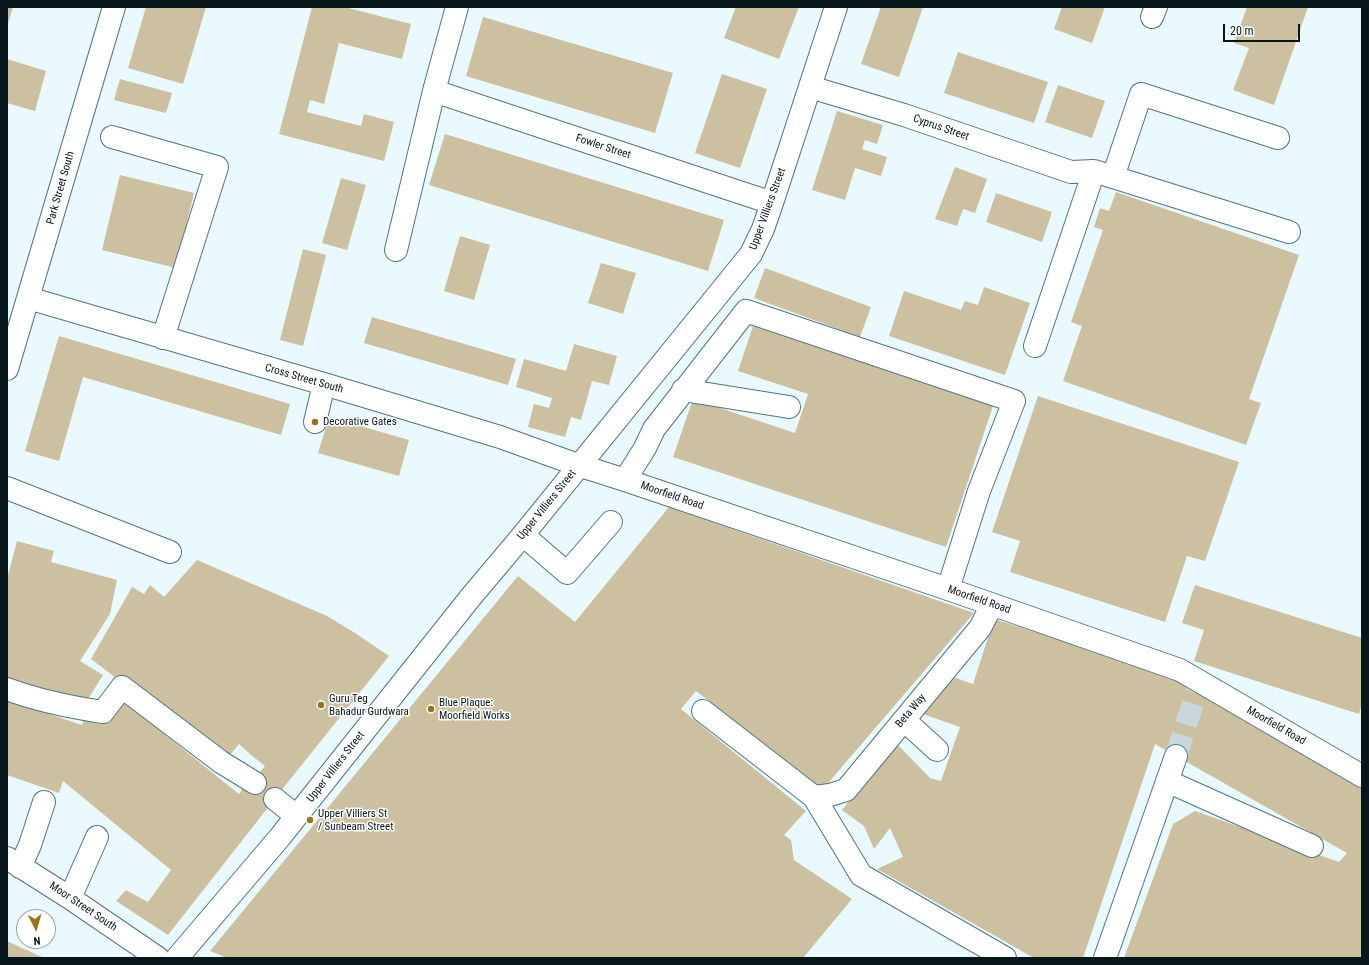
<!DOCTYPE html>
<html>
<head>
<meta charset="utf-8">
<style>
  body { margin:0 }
  #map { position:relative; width:1369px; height:965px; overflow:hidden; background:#e9f9fe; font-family:"Roboto Condensed",sans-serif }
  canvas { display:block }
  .frame { position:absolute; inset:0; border:8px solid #06161a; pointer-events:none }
  .north { position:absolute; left:16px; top:909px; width:40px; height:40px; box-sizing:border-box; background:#fff; border:1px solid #9ba2a3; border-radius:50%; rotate:175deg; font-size:11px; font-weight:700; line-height:16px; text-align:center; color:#06161a }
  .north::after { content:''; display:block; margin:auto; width:14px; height:18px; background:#94751c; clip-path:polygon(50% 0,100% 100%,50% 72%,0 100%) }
  .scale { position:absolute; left:1223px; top:24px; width:77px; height:18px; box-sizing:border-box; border:2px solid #06161a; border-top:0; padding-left:5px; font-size:12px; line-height:14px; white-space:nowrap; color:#06161a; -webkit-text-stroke:3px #fff; paint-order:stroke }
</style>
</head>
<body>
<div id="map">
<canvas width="1369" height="965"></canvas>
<div class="frame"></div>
<div class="north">N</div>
<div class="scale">20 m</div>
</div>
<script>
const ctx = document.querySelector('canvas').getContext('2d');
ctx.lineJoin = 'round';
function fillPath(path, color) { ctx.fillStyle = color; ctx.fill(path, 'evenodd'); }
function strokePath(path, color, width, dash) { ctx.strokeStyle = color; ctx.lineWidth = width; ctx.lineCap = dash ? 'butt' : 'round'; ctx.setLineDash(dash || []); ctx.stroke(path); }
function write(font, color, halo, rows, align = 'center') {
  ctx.font = font + ' "Roboto Condensed",sans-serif'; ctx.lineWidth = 3; ctx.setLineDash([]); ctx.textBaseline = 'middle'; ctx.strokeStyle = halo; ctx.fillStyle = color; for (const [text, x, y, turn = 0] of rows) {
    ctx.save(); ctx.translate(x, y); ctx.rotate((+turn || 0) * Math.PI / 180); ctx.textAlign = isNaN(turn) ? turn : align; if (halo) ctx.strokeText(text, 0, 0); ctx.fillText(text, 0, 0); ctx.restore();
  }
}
const building = new Path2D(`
  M7,7H13L7,27Z
  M146,7H206L183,84L128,68Z
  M312,7H344L411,24L402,59L339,43L324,104L310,100L307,112L361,126L364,114L394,122L384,161L279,134Z
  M736,7H799L779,59L724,38Z
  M881,7H923L899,77L861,64Z
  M1062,7H1105L1092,43L1054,29Z
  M1247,7H1308L1274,105L1233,90L1249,48L1234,43Z
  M483,17L673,73L655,133L466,76Z
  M958,52L1048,82L1034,123L944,93Z
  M7,59L46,71L35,111L7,103Z
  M722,74L767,89L740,168L695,153Z
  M120,79L172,93L166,113L114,100Z
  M1058,85L1105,101L1092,138L1045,122Z
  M837,111L883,125L877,144L865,140L862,149L887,157L881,176L855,168L845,200L812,190Z
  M445,134L724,220L708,271L429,185Z
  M955,167L987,179L975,213L963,209L957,226L935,219Z
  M120,175L194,193L176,268L102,250Z
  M341,178L366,185L347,250L322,243Z
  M1116,192L1299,255L1249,399L1261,403L1246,445L1063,381L1082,326L1071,322L1103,230L1094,227L1100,208L1109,211Z
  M996,193L1052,212L1042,242L986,222Z
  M460,236L490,245L474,300L444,291Z
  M303,249L326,255L303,346L280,340Z
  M601,263L636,273L623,314L588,303Z
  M765,268L871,307L860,337L754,298Z
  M984,287L1030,303L1005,375L889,336L904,291L961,310L965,301L978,305Z
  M372,317L516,359L508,385L364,343Z
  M753,326L993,406L946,547L673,457L693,399L795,433L808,394L738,371Z
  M59,336L290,404L281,435L83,377L59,461L25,451Z
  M574,344L617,356L609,385L592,381L581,420L571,417L565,437L528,427L534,404L549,408L552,398L516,387L524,359L566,371Z
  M1038,396L1239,462L1205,561L1187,556L1165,622L1010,572L1020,541L992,532Z
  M329,417L409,440L399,476L318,453Z
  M669,507L974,613L823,789L696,691L681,709L806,811L784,835L791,840L794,860L852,899L803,958H227L210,951L518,576L575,622Z
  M17,541L54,551L51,562L117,580L110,614L80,661L103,675L85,704L7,678V579Z
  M197,560L327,616L355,633L389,656L288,782L168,935L116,901L126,890L148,902L171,870L63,781L59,793L7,775V700L82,725L86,714L109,722L122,700L239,794L247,781L255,779L265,766L250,754L239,744L225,761L91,659L132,587L144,594L150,585L164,597Z
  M1195,585L1362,638V704L1359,714L1194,661L1204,630L1182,623Z
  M994,619L1179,676L1362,782V958H1124L1173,824L1195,811L1339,862L1347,853L1155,744L1083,958H1034L877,869L903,857L890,828L874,849L864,826L842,810L896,743L930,778L941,781L960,727L920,713L950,676L973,684Z
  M7,941L44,958H7Z`);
const minorTunnel = new Path2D(`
  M1176,756L1198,687`);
const minor = new Path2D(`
  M457,7L434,91L772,203
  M1152,17L1156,7
  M810,87L904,115L1071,172L1094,171L1113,177L1141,94L1278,138
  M112,137L217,167L163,338
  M1113,177L1289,232
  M396,250L434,91
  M28,298L324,384L500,437L578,465L625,480L948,589L1180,670L1362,776
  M1035,346L1094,171
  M7,369L114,7
  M683,390L789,407
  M315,422L324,384
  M625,480L645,448L654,429L746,311L1014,401L979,491L948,589
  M7,488L170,552
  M523,535L567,573L611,522
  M7,689C39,701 69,707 103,712L122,687L221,762L255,783
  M703,711L814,797L861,875L1005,958
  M904,720L937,750
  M1167,781L1312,846
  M814,797L830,795L846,790L980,628L992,605
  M275,799L296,816
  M7,858L70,898L158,958
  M20,867L30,845L44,802
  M70,898L97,837
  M177,958L280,837L470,598L523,535L751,254L763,229L772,203L836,7
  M1105,958L1176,756`);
const markers = [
  [315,422,4,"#94751c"],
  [321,705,4,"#94751c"],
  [431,709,4,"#94751c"],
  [310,820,4,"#94751c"]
];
const streetNames = [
  ["Cyprus Street",941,128,19],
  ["Fowler Street",603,147,18],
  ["Park Street South",61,188,-74],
  ["Upper Villiers Street",768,209,-70],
  ["Cross Street South",304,379,16],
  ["Moorfield Road",672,496,19],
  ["Upper Villiers Street",547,505,-51],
  ["Moorfield Road",979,600,19],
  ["Beta Way",911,711,-50],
  ["Moorfield Road",1276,726,30],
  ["Upper Villiers Street",336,767,-52],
  ["Moor Street South",83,907,34]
];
const poiNames = [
  ["Decorative Gates",323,422],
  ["Guru Teg",329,699],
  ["Bahadur Gurdwara",329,712],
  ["Blue Plaque:",439,703],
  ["Moorfield Works",439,716],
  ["Upper Villiers St",318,814],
  ["/ Sunbeam Street",318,827]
];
fillPath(building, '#cdc0a0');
strokePath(minorTunnel, '#c7d7dc', 22, [22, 11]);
strokePath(minor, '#517681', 24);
strokePath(minor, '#fff', 22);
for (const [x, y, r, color] of markers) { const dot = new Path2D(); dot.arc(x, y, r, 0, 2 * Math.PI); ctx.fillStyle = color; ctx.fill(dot); strokePath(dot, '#fff', 1.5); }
write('11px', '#06161a', '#fff', streetNames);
write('11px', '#06161a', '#fff', poiNames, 'left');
</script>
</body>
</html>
